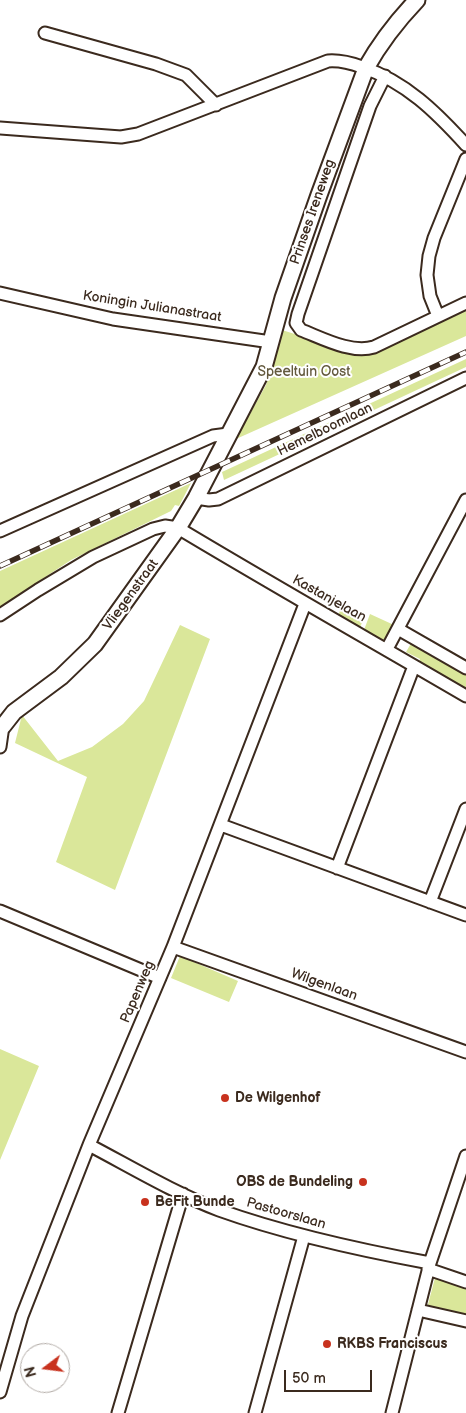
<!DOCTYPE html>
<html>
<head>
<meta charset="utf-8">
<style>
  body { margin:0 }
  #map { position:relative; width:466px; height:1413px; overflow:hidden; background:#fff; font-family:"Balsamiq Sans",sans-serif }
  canvas { display:block }
  .north { position:absolute; left:20px; top:1343px; width:50px; height:50px; box-sizing:border-box; background:#fff; border:1px solid #b1aaa5; border-radius:50%; rotate:255deg; font-size:14px; font-weight:700; line-height:20px; text-align:center; color:#3b2a1e }
  .north::after { content:''; display:block; margin:auto; width:18px; height:22px; background:#c8321e; clip-path:polygon(50% 0,100% 100%,50% 72%,0 100%) }
  .scale { position:absolute; left:284px; top:1370px; width:88px; height:22px; box-sizing:border-box; border:2px solid #3b2a1e; border-top:0; padding-left:6px; font-size:15px; line-height:18px; white-space:nowrap; color:#3b2a1e; -webkit-text-stroke:4px #fff; paint-order:stroke }
</style>
</head>
<body>
<div id="map">
<canvas width="466" height="1413"></canvas>
<div class="north">N</div>
<div class="scale">50 m</div>
</div>
<script>
const ctx = document.querySelector('canvas').getContext('2d');
ctx.lineJoin = 'round';
function fillPath(path, color) { ctx.fillStyle = color; ctx.fill(path, 'evenodd'); }
function strokePath(path, color, width, dash) { ctx.strokeStyle = color; ctx.lineWidth = width; ctx.lineCap = dash ? 'butt' : 'round'; ctx.setLineDash(dash || []); ctx.stroke(path); }
function write(font, color, halo, rows, align = 'center') {
  ctx.font = font + ' "Balsamiq Sans",sans-serif'; ctx.lineWidth = 4; ctx.setLineDash([]); ctx.textBaseline = 'middle'; ctx.strokeStyle = halo; ctx.fillStyle = color; for (const [text, x, y, turn = 0] of rows) {
    ctx.save(); ctx.translate(x, y); ctx.rotate((+turn || 0) * Math.PI / 180); ctx.textAlign = isNaN(turn) ? turn : align; if (halo) ctx.strokeText(text, 0, 0); ctx.fillText(text, 0, 0); ctx.restore();
  }
}
const green = new Path2D(`
  M466,311V336L236,439L266,385L282,330L361,355H367Z
  M466,359V367L224,480L222,472Z
  M191,483L179,506L175,505L171,511L71,560L0,607V571Z
  M342,605L365,614L360,628L338,616Z
  M370,614L394,625L387,638L380,640L364,630Z
  M180,625L210,639L115,890L56,862L87,777L15,743L22,715L58,761L92,747L123,724L144,701Z
  M413,640L466,671V689L419,662L420,659L406,652Z
  M180,956L238,981L229,1002L171,978Z
  M0,1049L39,1066L0,1160Z
  M435,1278L466,1288V1318L427,1308Z`);
const minor = new Path2D(`
  M45,33L156,64L186,75L216,105
  M385,76L370,106L298,314L296,323L301,330C322,338 351,354 374,347L466,303
  M0,128L121,137L138,134L328,61C341,60 351,63 362,67C406,82 436,112 466,145
  M0,293L113,319L271,342
  M438,316L430,296L427,275L429,256L434,238L466,159
  M196,498L209,500L218,499L466,378
  M0,531L213,436L228,434
  M0,615L38,590L93,557L153,529L165,526L178,528C273,585 370,640 466,696
  M398,629L466,668
  M387,649L466,500
  M0,747L3,726
  M221,825L466,915
  M337,868L414,666
  M430,902L466,809
  M0,911L160,978
  M173,947L466,1052
  M89,1145C131,1167 174,1193 219,1210C286,1234 359,1250 430,1263
  M428,1269L466,1282
  M418,1310L466,1321
  M0,1392L22,1316L89,1145L173,947L305,604
  M118,1413L183,1194
  M255,1413L304,1236
  M392,1413L430,1263L466,1156`);
const major = new Path2D(`
  M0,727L3,726L14,712L61,677L95,644L178,528L196,498L264,367L283,298L319,195L366,68C380,43 397,21 417,0`);
const rail = new Path2D(`
  M0,566L466,352`);
const markers = [
  [225,1098,5,"#c8321e"],
  [363,1182,5,"#c8321e"],
  [145,1202,5,"#c8321e"],
  [327,1344,5,"#c8321e"]
];
const streetNames = [
  ["Prinses Ireneweg",313,212,-71],
  ["Koningin Julianastraat",152,307,9],
  ["Hemelboomlaan",325,430,-26],
  ["Vliegenstraat",131,595,-54],
  ["Kastanjelaan",329,599,29],
  ["Wilgenlaan",324,985,20],
  ["Papenweg",138,992,-67],
  ["Pastoorslaan",286,1214,16]
];
const parkNames = [
  ["Speeltuin Oost",304,372]
];
const poiNames = [
  ["De Wilgenhof",235,1098],
  ["OBS de Bundeling",353,1182,"right"],
  ["BeFit Bunde",155,1202],
  ["RKBS Franciscus",337,1344]
];
fillPath(green, '#dae79a');
strokePath(minor, '#3b2a1e', 15);
strokePath(major, '#3b2a1e', 19);
strokePath(minor, '#fff', 11);
strokePath(major, '#fff', 15);
strokePath(rail, '#3b2a1e', 5.5);
strokePath(rail, '#fff', 4, [11]);
for (const [x, y, r, color] of markers) { const dot = new Path2D(); dot.arc(x, y, r, 0, 2 * Math.PI); ctx.fillStyle = color; ctx.fill(dot); strokePath(dot, '#fff', 2); }
write('14px', '#3b2a1e', '#fff', streetNames);
write('14px', '#63593d', '#fff', parkNames);
write('bold 14px', '#3b2a1e', '#fff', poiNames, 'left');
</script>
</body>
</html>
